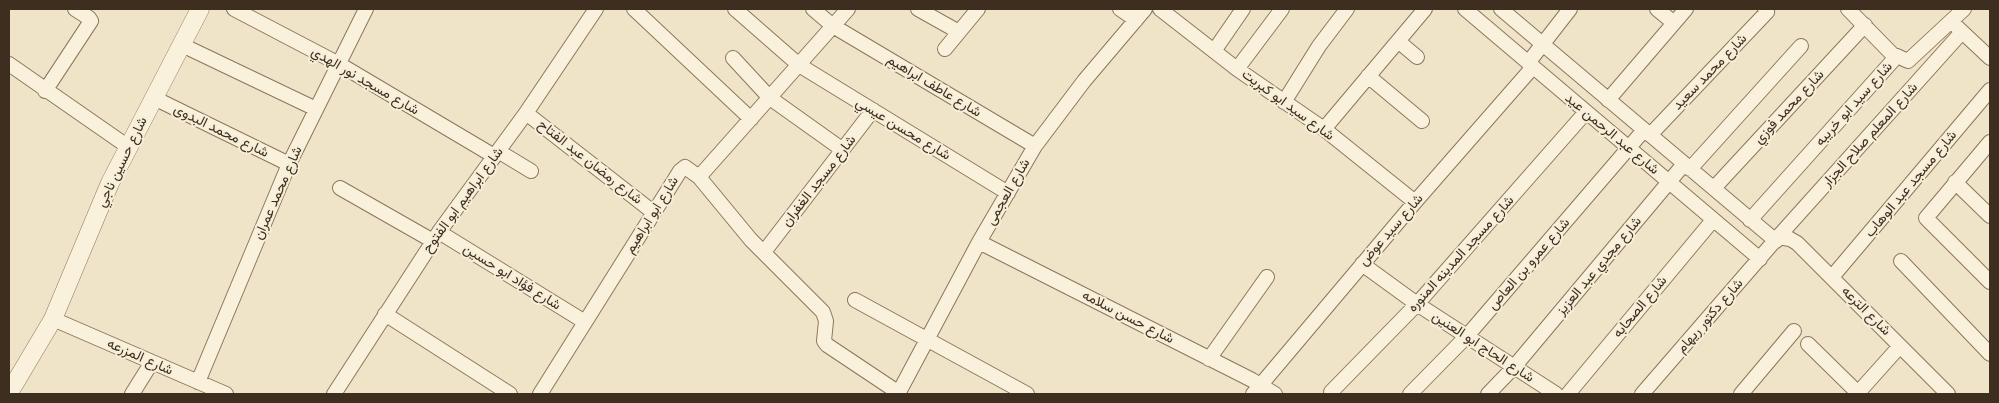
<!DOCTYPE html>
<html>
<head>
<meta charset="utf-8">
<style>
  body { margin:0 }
  #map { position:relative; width:1999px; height:403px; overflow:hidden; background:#f0e4c8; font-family:Lora,serif }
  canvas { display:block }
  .frame { position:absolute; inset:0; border:10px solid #3d2e20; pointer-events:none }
</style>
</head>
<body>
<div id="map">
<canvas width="1999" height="403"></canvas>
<div class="frame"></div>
</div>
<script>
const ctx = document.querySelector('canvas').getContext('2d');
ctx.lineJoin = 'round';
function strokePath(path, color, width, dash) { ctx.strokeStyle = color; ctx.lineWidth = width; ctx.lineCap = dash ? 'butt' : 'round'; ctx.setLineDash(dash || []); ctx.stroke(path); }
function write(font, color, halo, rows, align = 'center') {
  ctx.font = font + ' Lora,Vazirmatn,serif'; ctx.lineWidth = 4; ctx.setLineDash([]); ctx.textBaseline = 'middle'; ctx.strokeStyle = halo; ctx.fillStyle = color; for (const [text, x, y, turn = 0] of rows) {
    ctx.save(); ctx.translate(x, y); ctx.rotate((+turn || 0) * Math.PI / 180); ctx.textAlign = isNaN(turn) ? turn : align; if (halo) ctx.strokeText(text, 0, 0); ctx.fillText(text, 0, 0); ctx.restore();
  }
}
const minor = new Path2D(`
  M234,9L339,64L494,156
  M634,9L751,119
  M735,9L799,65L1008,193
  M813,9L833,26L1035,146
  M918,9L959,32
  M1120,9L1136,20
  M1160,9L1237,69L1324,129L1415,202
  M1465,9L1760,259
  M1501,9L1776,241
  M1657,9L1674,23
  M1848,9L1895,57
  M1957,27L1990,58
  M1398,41L1417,57
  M182,45L316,109
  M945,49L978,9
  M1214,51L1243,9
  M733,58L770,98L843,150
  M1528,63L1570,9
  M9,64L127,146
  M1237,69L1282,9
  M1368,76L1422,121
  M45,91L91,21L89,18L75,9
  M154,98L289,164
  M1608,100L1686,9
  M1284,102L1319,46L1347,9
  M526,113L653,212
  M1324,129L1425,9
  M1650,135L1767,12L1765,9
  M1990,142L1926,218L1990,282
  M498,151L531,171
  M1690,169L1801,46
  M699,177L848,9
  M1955,182L1990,216
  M340,188L433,241
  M1714,188L1865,25
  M1750,220L1897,56L1908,61L1964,9
  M439,232L585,322
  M1778,237L1790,239L1797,243L1948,394
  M979,242L1252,380L1275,394
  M764,252L873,110
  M1901,261L1990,354
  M1362,264L1417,304L1556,394
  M1832,277L1990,90
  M855,300L1027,394
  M385,314L510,394
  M53,319L226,394
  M1808,344L1858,393
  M1209,359L1267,277
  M198,382L289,164L366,9
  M1331,392L1417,304L1586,112
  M132,394L152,362
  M334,394L439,232L526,113L596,9
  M540,394L680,171L685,167L699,177L751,240L823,312L826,321L824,341L827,345L899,393
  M898,394L979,242L1035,146L1084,81L1145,9
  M1253,394L1415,202L1533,67
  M1410,394L1467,336L1644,130
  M1488,394L1514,367L1684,164
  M1568,394L1713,220
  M1642,394L1778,237L1962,32
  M1741,394L1794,331
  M1857,394L1900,346`);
const tertiary = new Path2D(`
  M9,393L53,319L110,183L200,9`);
const streetNames = [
  ["شارع محمد سعيد",1710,72,-46],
  ["شارع مسجد نور الهدي",365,81,30],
  ["شارع عاطف ابراهيم",934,86,31],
  ["شارع سيد ابو خريبه",1854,104,-48],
  ["شارع سيد ابو كبريت",1288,105,36],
  ["شارع محمد فوزي",1789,107,-47],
  ["شارع محسن عيسي",903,129,31],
  ["شارع محمد البدوى",221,131,26],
  ["شارع عبد الرحمن عيد",1612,134,40],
  ["شارع المعلم صلاح الجزار",1870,135,-48],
  ["شارع حسين ناجي",122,162,-64],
  ["شارع رمضان عبد الفتاح",590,162,38],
  ["شارع مسجد الغفران",819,181,-52],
  ["شارع مسجد عبد الوهاب",1911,184,-50],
  ["شارع العجمى",1008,192,-60],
  ["شارع محمد عمران",278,193,-66],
  ["شارع ابراهيم ابو الفتوح",463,200,-54],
  ["شارع ابو ابراهيم",652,215,-58],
  ["شارع سيد عوض",1391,230,-49],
  ["شارع مسجد المدينه المنوره",1461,254,-48],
  ["شارع عمرو بن العاص",1529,264,-49],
  ["شارع مجدي عبد العزيز",1599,266,-50],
  ["شارع فؤاد ابو حسين",512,277,32],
  ["شارع الصحابه",1640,307,-50],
  ["شارع الترعه",1866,311,45],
  ["شارع دكتور ريهام",1710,316,-49],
  ["شارع حسن سلامه",1128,317,27],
  ["شارع الحاج ابو العنين",1483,347,33],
  ["شارع المزرعه",140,357,24]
];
strokePath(minor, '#8d765c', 16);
strokePath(tertiary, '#8d765c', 19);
strokePath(minor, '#faf1dc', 14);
strokePath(tertiary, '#faf1dc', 18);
write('14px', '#3d2e20', '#f7eed8', streetNames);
</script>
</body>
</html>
